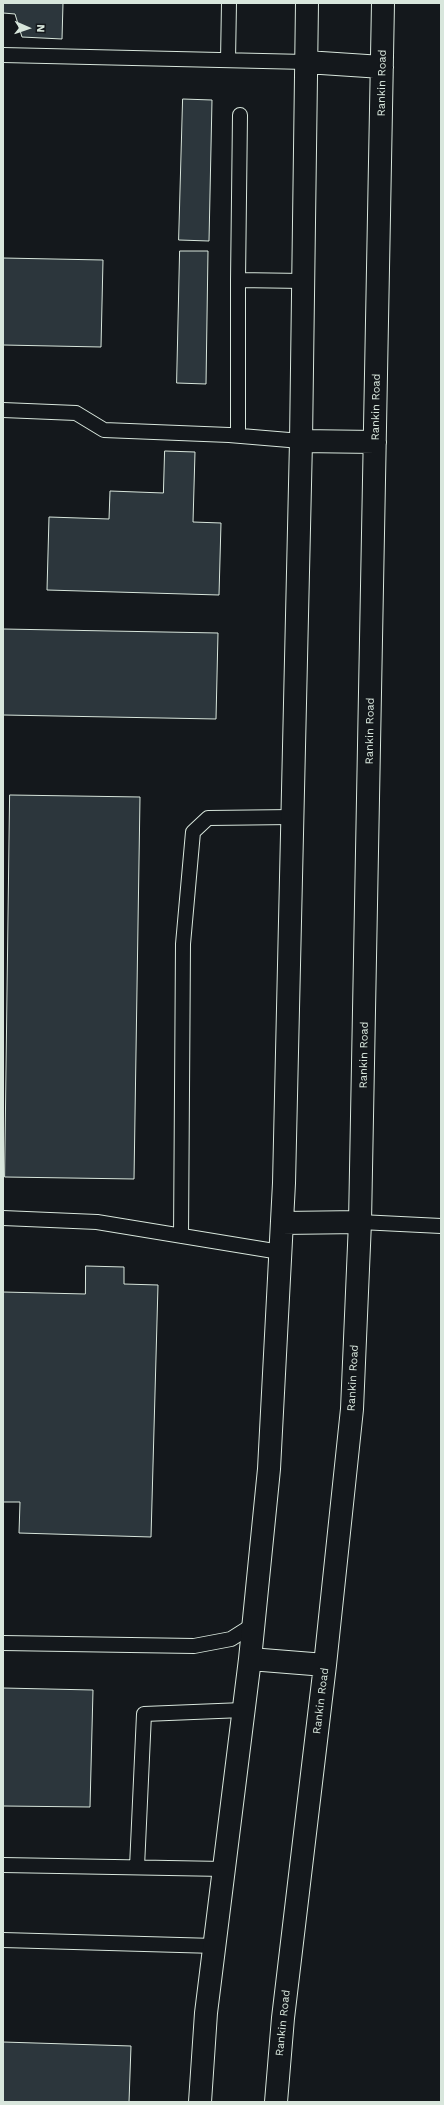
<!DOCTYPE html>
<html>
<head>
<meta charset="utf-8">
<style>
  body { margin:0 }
  #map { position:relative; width:444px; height:2105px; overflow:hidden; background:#14181c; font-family:"Work Sans",sans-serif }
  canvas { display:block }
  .frame { position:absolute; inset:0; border:4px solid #d8e6dc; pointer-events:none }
  .north { position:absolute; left:8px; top:8px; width:40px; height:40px; -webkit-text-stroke:3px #14181c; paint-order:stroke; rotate:92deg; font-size:11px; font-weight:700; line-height:16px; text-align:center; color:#d8e6dc }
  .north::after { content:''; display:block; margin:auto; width:14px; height:18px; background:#d8e6dc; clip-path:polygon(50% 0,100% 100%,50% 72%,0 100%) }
</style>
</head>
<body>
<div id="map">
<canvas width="444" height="2105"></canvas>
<div class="frame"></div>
<div class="north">N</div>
</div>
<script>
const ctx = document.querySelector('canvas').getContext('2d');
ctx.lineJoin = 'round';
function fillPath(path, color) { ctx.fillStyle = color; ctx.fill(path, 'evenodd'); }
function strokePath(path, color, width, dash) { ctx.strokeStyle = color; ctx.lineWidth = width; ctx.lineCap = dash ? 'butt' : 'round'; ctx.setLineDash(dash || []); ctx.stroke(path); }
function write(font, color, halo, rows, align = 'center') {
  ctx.font = font + ' "Work Sans",sans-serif'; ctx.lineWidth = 3; ctx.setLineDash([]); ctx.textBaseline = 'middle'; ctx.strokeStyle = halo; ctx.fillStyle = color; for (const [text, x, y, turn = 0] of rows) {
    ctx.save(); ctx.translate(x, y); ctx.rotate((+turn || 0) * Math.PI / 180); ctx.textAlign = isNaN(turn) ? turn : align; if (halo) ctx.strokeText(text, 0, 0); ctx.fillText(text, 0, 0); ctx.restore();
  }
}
const building = new Path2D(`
  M3,3H63L62,39L22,37L15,14L3,13Z
  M183,99L212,100L209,241L179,240Z
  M180,251H208L206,384L177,383Z
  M3,258L103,260L101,347L3,345Z
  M165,451L195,452L193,522L221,523L219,595L47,590L49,517L109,519L110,491L163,493Z
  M3,629L218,633L216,719L3,715Z
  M10,795L140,797L134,1179L5,1177Z
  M86,1266L124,1267V1284L158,1285L151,1537L19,1533L20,1502H3V1292L85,1294Z
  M3,1688L93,1690L90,1807L3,1806Z
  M3,2042L131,2046L129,2102H3Z`);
const lane = new Path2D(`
  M3,55L306,62
  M228,60L229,3
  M238,280L240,115
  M3,410L76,413L104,430L229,435L301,441
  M238,435V280L303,281
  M3,1218L97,1222L280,1252
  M360,1222L441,1226
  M181,1236L183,944L193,832L208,818L292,817
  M3,1643L194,1646L231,1639L253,1625
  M3,1865L224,1869
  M137,1867L144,1714L243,1710
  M3,1940L215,1946`);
const secondary = new Path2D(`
  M306,62L382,67
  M301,441L375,442
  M282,1223L360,1222
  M250,1659L325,1665
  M200,2102L206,2013L250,1659L269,1469L284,1183L301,441L307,3
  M276,2102L283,2018L325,1665L352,1409L360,1222L383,3`);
const streetNames = [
  ["Rankin Road",382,83,-89],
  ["Rankin Road",376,407,-89],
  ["Rankin Road",370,731,-89],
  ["Rankin Road",364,1055,-89],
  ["Rankin Road",353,1378,-87],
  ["Rankin Road",321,1701,-83],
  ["Rankin Road",283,2023,-84]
];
fillPath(building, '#2c363c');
strokePath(building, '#d8e6dc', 1);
strokePath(lane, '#d8e6dc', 16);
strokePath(secondary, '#d8e6dc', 24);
strokePath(lane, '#14181c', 14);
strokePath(secondary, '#14181c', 22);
write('11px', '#d8e6dc', '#14181c', streetNames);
</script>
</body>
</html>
